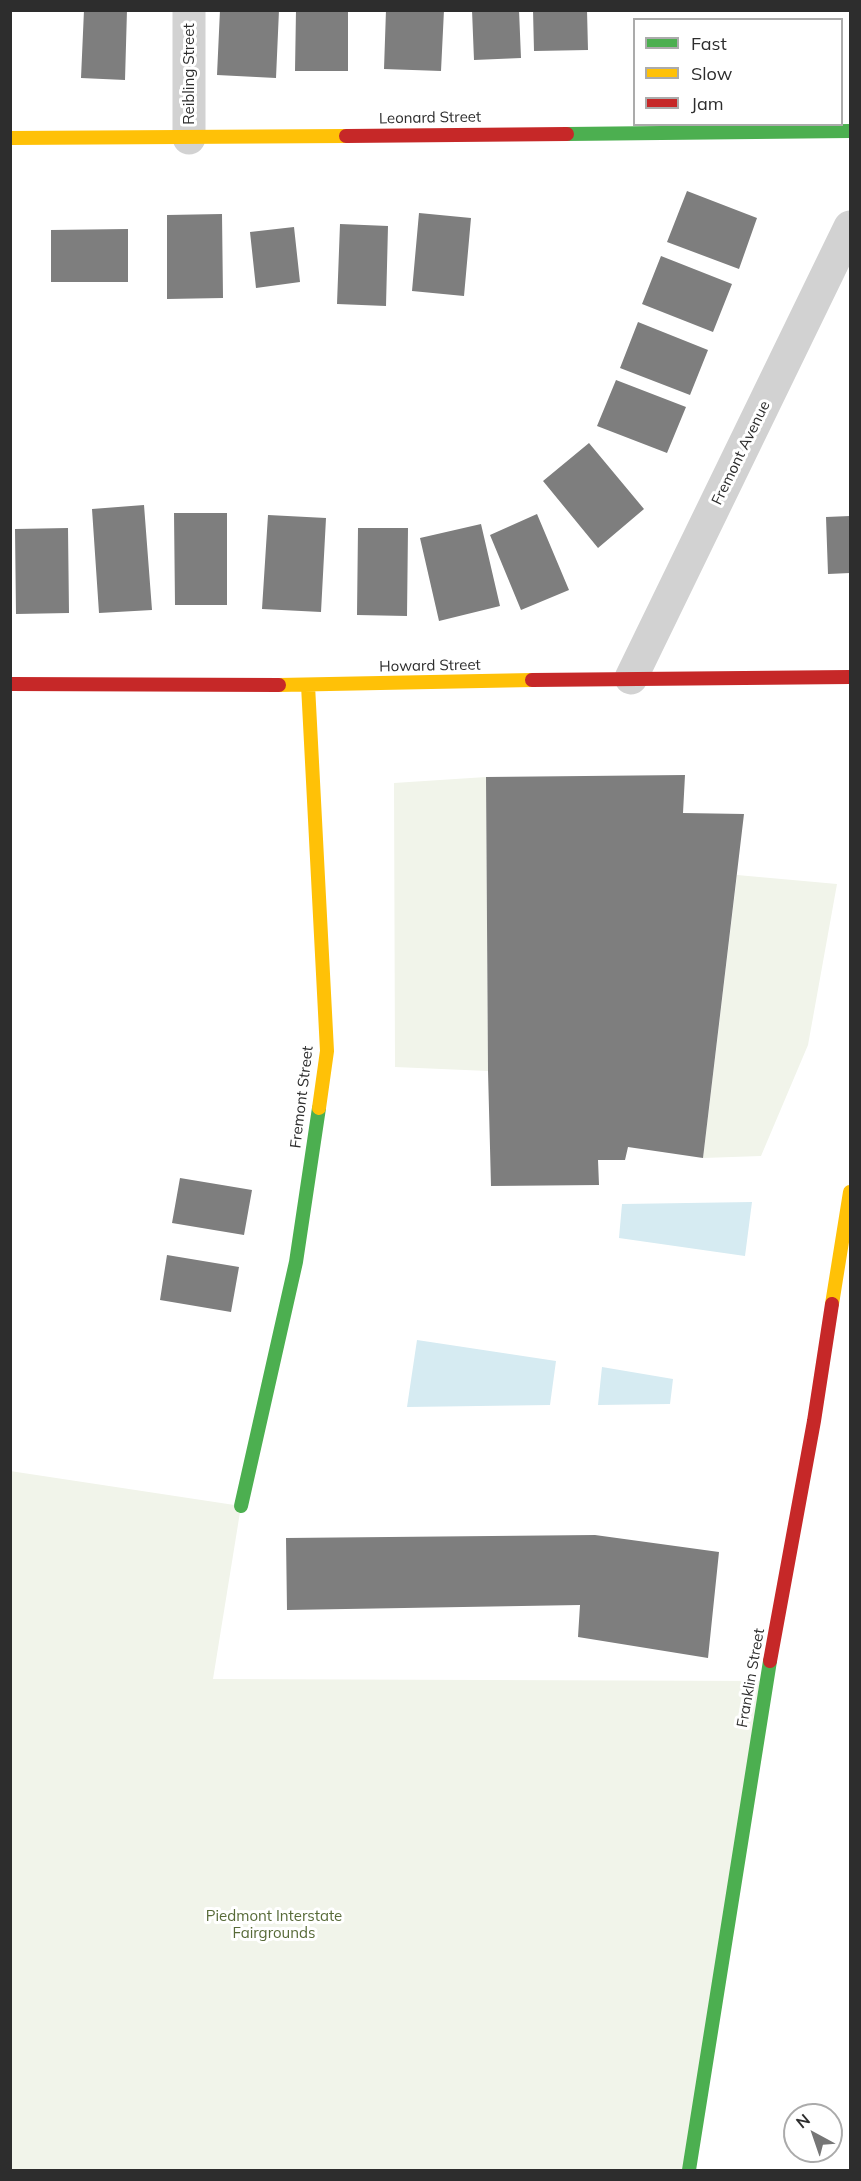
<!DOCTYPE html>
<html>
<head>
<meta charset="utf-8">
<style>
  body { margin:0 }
  #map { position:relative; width:861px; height:2181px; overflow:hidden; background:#fff; font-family:Mulish,sans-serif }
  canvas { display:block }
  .frame { position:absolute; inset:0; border:12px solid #2d2d2d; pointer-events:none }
  .legend { position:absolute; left:633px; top:18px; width:210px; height:108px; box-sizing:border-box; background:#fff; border:2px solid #ababab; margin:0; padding:8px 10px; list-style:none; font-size:18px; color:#2d2d2d }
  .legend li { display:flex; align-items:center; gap:12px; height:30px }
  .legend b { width:30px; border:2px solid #ababab }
  .north { position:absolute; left:783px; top:2103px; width:60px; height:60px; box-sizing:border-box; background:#fff; border:2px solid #ababab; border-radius:50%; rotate:320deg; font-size:16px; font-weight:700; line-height:24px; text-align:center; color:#2d2d2d }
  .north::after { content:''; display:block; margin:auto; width:21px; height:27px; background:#767676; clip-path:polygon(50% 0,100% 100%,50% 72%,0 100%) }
</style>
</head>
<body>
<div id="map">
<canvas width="861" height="2181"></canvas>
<div class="frame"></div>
<ul class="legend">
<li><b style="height:8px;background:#4caf50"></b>Fast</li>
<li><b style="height:8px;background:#ffc107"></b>Slow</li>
<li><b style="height:8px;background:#c62828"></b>Jam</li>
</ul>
<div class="north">N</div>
</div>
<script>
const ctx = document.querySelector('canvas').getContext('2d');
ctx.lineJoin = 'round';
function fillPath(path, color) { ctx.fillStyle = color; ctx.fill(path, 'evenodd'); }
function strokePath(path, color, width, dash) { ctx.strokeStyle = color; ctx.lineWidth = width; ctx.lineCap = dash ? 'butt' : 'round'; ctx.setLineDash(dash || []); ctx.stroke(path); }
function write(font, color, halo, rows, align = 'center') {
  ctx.font = font + ' Mulish,sans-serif'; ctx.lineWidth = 6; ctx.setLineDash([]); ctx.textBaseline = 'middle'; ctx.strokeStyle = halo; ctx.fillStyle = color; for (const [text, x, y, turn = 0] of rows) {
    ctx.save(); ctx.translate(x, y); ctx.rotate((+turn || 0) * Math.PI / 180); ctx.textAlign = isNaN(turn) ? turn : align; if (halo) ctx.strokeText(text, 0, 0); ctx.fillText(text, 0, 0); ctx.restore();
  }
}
const green = new Path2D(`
  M486,777L488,1071L395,1067L394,783Z
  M737,875L837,884L808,1045L761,1156L703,1158Z
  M10,1471L241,1506L213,1679L766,1681L689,2170H11Z`);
const water = new Path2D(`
  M752,1202L745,1256L619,1238L622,1204Z
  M417,1340L556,1361L550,1405L407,1407Z
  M602,1367L673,1379L670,1404L598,1405Z`);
const building = new Path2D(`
  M84,10H127L125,80L81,78Z
  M220,10H279L276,78L217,75Z
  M296,10H348V71H295Z
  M386,10H444L441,71L384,69Z
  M472,10H519L521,58L474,60Z
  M533,10H587L588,50L534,51Z
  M687,191L757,218L739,269L667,242Z
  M419,213L471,218L464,296L412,291Z
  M222,214L223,298L167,299V215Z
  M340,224L388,226L386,306L337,304Z
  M294,227L300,282L256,288L250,232Z
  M128,229V282H51V230Z
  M661,256L732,284L713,332L642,304Z
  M638,322L708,350L690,395L620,368Z
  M616,380L686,407L667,453L597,426Z
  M589,443L644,509L598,548L543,481Z
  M144,505L152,610L99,613L92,509Z
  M174,513H227V605H175Z
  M537,514L569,590L521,610L490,535Z
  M268,515L326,518L321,612L262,609Z
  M850,516V573L828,574L826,517Z
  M481,524L500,606L439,621L420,538Z
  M68,528L69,613L16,614L15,529Z
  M358,528H408L407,616L357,615Z
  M685,775L683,813L744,814L703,1158L628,1147L625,1160H598L599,1185L491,1186L488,1071L486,777Z
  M180,1178L252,1190L244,1235L172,1223Z
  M167,1255L239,1267L231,1312L160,1300Z
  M595,1535L719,1552L708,1658L578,1637L580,1605L287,1610L286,1538Z`);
const street = new Path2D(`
  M189,138V10
  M631,678L850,227`);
const fast = new Path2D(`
  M567,134L850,131
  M241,1506L296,1262L319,1108
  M689,2170L770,1661`);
const slow = new Path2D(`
  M10,138L346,136
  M279,685L532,680
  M308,685L327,1051L319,1108
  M832,1304L850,1192`);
const jam = new Path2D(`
  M346,136L567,134
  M532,680L850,677
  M10,684L279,685
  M770,1661L814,1421L832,1304`);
const streetNames = [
  ["Reibling Street",189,74,-90],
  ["Leonard Street",430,118,-1],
  ["Fremont Avenue",741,453,-64],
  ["Howard Street",430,666,-1],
  ["Fremont Street",302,1097,-83],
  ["Franklin Street",751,1678,-80]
];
const parkNames = [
  ["Piedmont Interstate",274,1916],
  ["Fairgrounds",274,1933]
];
fillPath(green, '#f1f4ea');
fillPath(water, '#d6ebf2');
fillPath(building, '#7e7e7e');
strokePath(street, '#d2d2d2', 33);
strokePath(fast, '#4caf50', 14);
strokePath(slow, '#ffc107', 14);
strokePath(jam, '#c62828', 14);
write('15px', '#2d2d2d', '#fff', streetNames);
write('15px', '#576a38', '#fff', parkNames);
</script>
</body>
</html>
